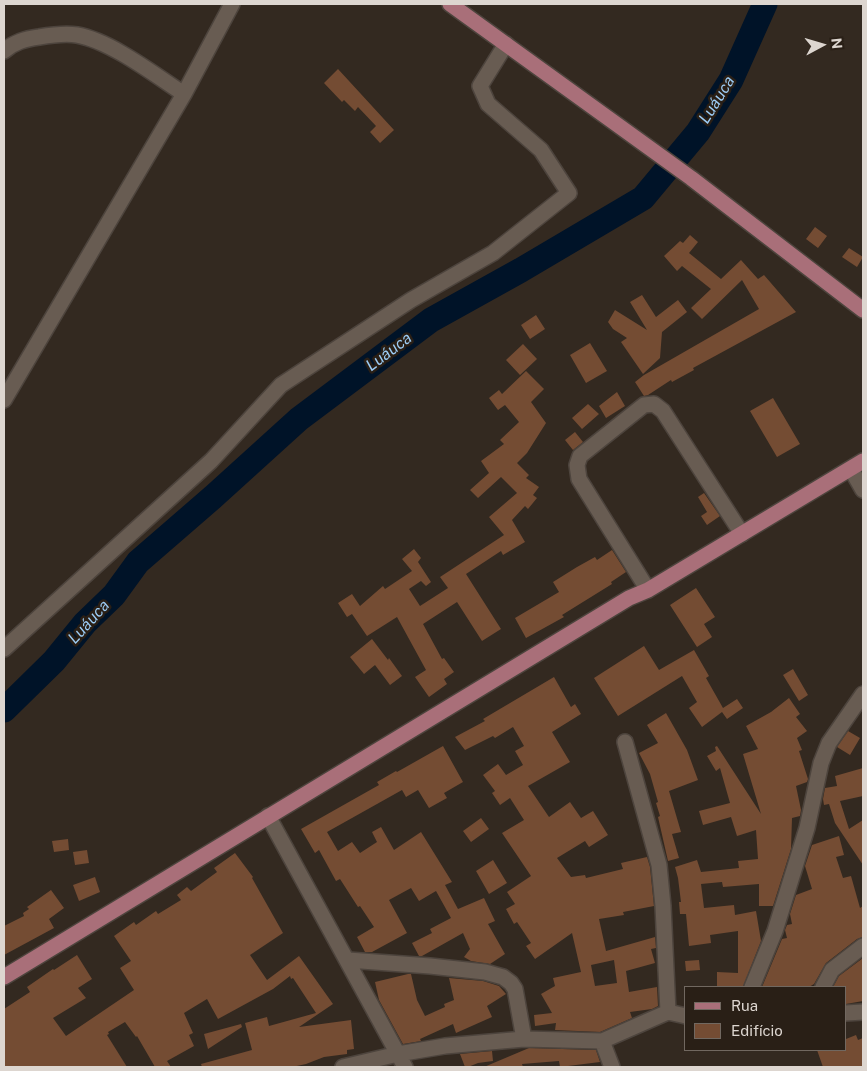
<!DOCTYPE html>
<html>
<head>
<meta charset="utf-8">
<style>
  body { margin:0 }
  #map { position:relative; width:867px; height:1071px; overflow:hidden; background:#332920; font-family:"Public Sans",sans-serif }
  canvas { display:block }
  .frame { position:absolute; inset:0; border:5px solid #ddd6d0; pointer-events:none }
  .legend { position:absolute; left:684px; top:986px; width:162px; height:65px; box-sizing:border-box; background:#291f16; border:1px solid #716860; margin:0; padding:6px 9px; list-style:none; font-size:15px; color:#ddd6d0 }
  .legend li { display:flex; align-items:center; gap:10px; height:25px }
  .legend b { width:25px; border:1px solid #716860 }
  .north { position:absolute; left:797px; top:20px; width:50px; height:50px; -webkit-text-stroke:4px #291f16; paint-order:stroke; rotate:84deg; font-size:14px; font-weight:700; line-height:20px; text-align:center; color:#ddd6d0 }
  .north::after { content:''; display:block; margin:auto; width:18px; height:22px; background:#ddd6d0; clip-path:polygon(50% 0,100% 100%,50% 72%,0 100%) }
</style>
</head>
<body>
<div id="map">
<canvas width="867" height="1071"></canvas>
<div class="frame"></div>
<ul class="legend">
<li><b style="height:6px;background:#a96f79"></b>Rua</li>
<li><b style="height:14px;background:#744c33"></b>Edifício</li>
</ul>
<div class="north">N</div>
</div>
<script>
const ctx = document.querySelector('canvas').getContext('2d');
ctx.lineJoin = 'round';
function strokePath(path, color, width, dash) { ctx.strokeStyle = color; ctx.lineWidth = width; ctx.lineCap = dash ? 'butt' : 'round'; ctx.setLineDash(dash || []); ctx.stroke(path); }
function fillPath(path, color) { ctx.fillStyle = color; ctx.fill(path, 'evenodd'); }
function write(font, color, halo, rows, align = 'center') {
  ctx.font = font + ' "Public Sans",sans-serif'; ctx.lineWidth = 5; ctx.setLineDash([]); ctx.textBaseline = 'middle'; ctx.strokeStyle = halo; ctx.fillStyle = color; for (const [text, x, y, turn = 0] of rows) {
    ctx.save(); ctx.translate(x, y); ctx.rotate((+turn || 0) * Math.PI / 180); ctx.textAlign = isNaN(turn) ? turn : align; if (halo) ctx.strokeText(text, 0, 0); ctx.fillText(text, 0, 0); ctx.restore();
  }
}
const river = new Path2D(`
  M4,710L54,661L85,623L114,595L138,562L213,497L299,419L431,320L521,270L643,198L698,132L731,80L765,4`);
const building = new Path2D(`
  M338,69L394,130L380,143L370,132L376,126L358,107L355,111L344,100L342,102L324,83Z
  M815,227L827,236L818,248L806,239Z
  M690,235L698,242L689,253L721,279L741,260L758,279L764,275L796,312L693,368L694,370L672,382L671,380L648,395L644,396L635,382L644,375L759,309L742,280L702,319L691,308L711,289L682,266L677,271L664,256L680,241L683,243Z
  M849,248L863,257L857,267L842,257Z
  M642,295L656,317L678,300L687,312L662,332L660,358L643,374L621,342L627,338L613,329L608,322L615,310L647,330L630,302Z
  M536,315L545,329L530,339L521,325Z
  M590,343L607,371L586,383L570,355Z
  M523,344L537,359L520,375L506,360Z
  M526,371L544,389L531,402L546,423L527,453L517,463L529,475L526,478L539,487L533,495L537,498L528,509L525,506L512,520L525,542L503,555L501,551L466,574L501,629L482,641L457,602L423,624L442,659L444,658L454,672L444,679L447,684L429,697L415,677L426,670L397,617L367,636L352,614L347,617L338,603L352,594L360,606L383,586L385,589L412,571L402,559L414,549L421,558L418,562L431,582L426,586L421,581L409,589L420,606L448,588L440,577L504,535L489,517L517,493L501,477L478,498L470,490L489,473L481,461L504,444L500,440L519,422L505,405L498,410L489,398L499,390L502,394Z
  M617,392L625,406L606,418L599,406Z
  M773,398L800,444L777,457L750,411Z
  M588,404L599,414L582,429L572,418Z
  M575,432L583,442L573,450L565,440Z
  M704,493L720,516L707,525L701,516L707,512L698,497Z
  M612,550L626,572L611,582L612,584L562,615L564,617L526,638L515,618L559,592L553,582L577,567L595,557L597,560Z
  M696,588L715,617L704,624L712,637L697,647L670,605Z
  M372,639L388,660L389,658L402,676L390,685L375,665L364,674L350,657Z
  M644,646L659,670L694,650L709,676L706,678L723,708L737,699L743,708L727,719L722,712L702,727L689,708L697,702L682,676L618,716L594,678Z
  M793,669L808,695L799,701L783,675Z
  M554,677L571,707L575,704L581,714L552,732L570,762L528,786L549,817L570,802L581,818L593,811L608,835L589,847L585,841L557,858L571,877L585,875L586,878L623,869L621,863L647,857L650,867L654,906L623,912L624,915L599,919L606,951L655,937L656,948L651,949L655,963L626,971L629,992L657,987L658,1006L652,1009L630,1012L632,1018L600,1032L555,1030L556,1023L535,1026L534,1015L552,1013L541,994L555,986L553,978L581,972L572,933L535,959L526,946L531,943L517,922L514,924L506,909L515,904L507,892L531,876L502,833L524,820L510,798L500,805L492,793L495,791L483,775L498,764L506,775L523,765L515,751L524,746L513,727L495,738L493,736L465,750L455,737L485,721L483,719ZM614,960L617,983L595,986L591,965Z
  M789,698L800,714L796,717L807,731L797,738L802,750L799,751L808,779L807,782L796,786L801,810L800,816L792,818L791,849L773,906H759V884L723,887L722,882L701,884L704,908L734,905L735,915L756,911L761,941L743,987H717V972L738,973V931L710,935L711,943L689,946L686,914H680L679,902H681L678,878L675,867L697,860L701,872L739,868L738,861L758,859L756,830L737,836L731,817L703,825L699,811L730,803L720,768L716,771L707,756L716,751L715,747L717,746L761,814L743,754L758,749L746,726L771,712Z
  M666,713L687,750L698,780L669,791L681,832L672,834L679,858L668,861L658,817L660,816L656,803L658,802L650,774L639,753L658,743L647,725Z
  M848,731L860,738L850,755L837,747Z
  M443,746L463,782L444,793L447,798L429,808L418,790L406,797L402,790L327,832L338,851L352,842L360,853L377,842L372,832L381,827L394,850L421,832L452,882L445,885L458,909L484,898L495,921L488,924L505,954L490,964L471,961L464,957L470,949L463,933L422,956H419L412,943L432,933L430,929L451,918L436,891L419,901L411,888L389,900L407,933L372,952H365L357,937L374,927L360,906L358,907L340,879L336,881L319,850L315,853L301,829L379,785L377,782L396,771L397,772Z
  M863,768V796L840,801L849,829L863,820V865L835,823L829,804L824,805L823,799L825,788L837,786L835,776Z
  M481,818L489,829L471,842L463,831Z
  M839,836L844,855L836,857L843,878L851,876L860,908L863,906V937L857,939L826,963L814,984L809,987H762L782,939L787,938L785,930L787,925L792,924L790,914L796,895L812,889L805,866L812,845Z
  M68,839L69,850L54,852L52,841Z
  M87,850L89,863L75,865L73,852Z
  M235,853L253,877L252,878L283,933L250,955L267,980L299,956L333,1004L299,1027L351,1020L354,1049L347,1050V1054L324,1057L306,1064L292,1067H202L201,1064L252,1050L245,1023L267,1017L269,1026L316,1013L293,978L291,979L290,976L273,989L218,1019L207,999L184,1013L193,1033L189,1035L194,1046L167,1061L171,1067H155L137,1036L136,1037L125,1022L108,1032L109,1034L107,1035L127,1067H4V1009L30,992L27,987L53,969L54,970L77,955L92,979L78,988L86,998L53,1018L66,1036L134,990L120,968L131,961L114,936L134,922L136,925L156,911L158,914L181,900L177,895L187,887L191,891L217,872L214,868Z
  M493,860L507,883L489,894L476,871Z
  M95,877L100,892L79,901L73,885Z
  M51,890L64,908L49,919L54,928L4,955V926L24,916L23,913L29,909L27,907Z
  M863,958V1001L846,1004V987H833L839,976Z
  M699,960L700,970L686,971L685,961Z
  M408,974H411L417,1000L425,1016L445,1007L444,1004L454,1000L449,978L483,981L499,986L506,994L487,1006L492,1017L456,1033L453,1024L420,1039L421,1041L403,1044L379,1000L375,982Z
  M241,1024L242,1027L208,1049L204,1034Z
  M856,1035L858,1040L863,1038V1067H823L817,1050H846V1039Z
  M529,1048L596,1050L600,1062L560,1067L559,1061L522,1064L523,1067H484Z
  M492,1051L493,1061L478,1063L468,1067H465L460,1054Z`);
const street = new Path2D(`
  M4,51C14,42 25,39 39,37C51,35 65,33 77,35C111,41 155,75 184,94
  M4,400L184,94L232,4
  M851,469L863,490
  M648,590L579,479L577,465L580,456L644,405L654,404L663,411L742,534
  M4,649L211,461L281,385L411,300L493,253L569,193L541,150L488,104L480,86L506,44
  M625,742L659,865L663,906L668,1012
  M268,816L405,1067
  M348,960L430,966L485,972L503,977L511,983L515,989L524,1039
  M752,987L775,931L807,828L821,763L829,743L863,694
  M823,987L832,970L863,946
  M846,1013L863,1012
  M602,1041L612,1067
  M343,1067L398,1054L445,1046L524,1039L602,1041L668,1012L686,1016`);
const primary = new Path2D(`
  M450,4L691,178L863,310
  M4,977L629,598L648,590L863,461`);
const waterNames = [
  ["Luáuca",717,100,-58],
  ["Luáuca",389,352,-37],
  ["Luáuca",89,622,-48]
];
strokePath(river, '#001328', 25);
fillPath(building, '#744c33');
strokePath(street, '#4d443d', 18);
strokePath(primary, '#4d443d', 18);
strokePath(street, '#685c52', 15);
strokePath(primary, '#a96f79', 15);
write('italic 16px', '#9dcdf6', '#291f16', waterNames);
</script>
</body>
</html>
